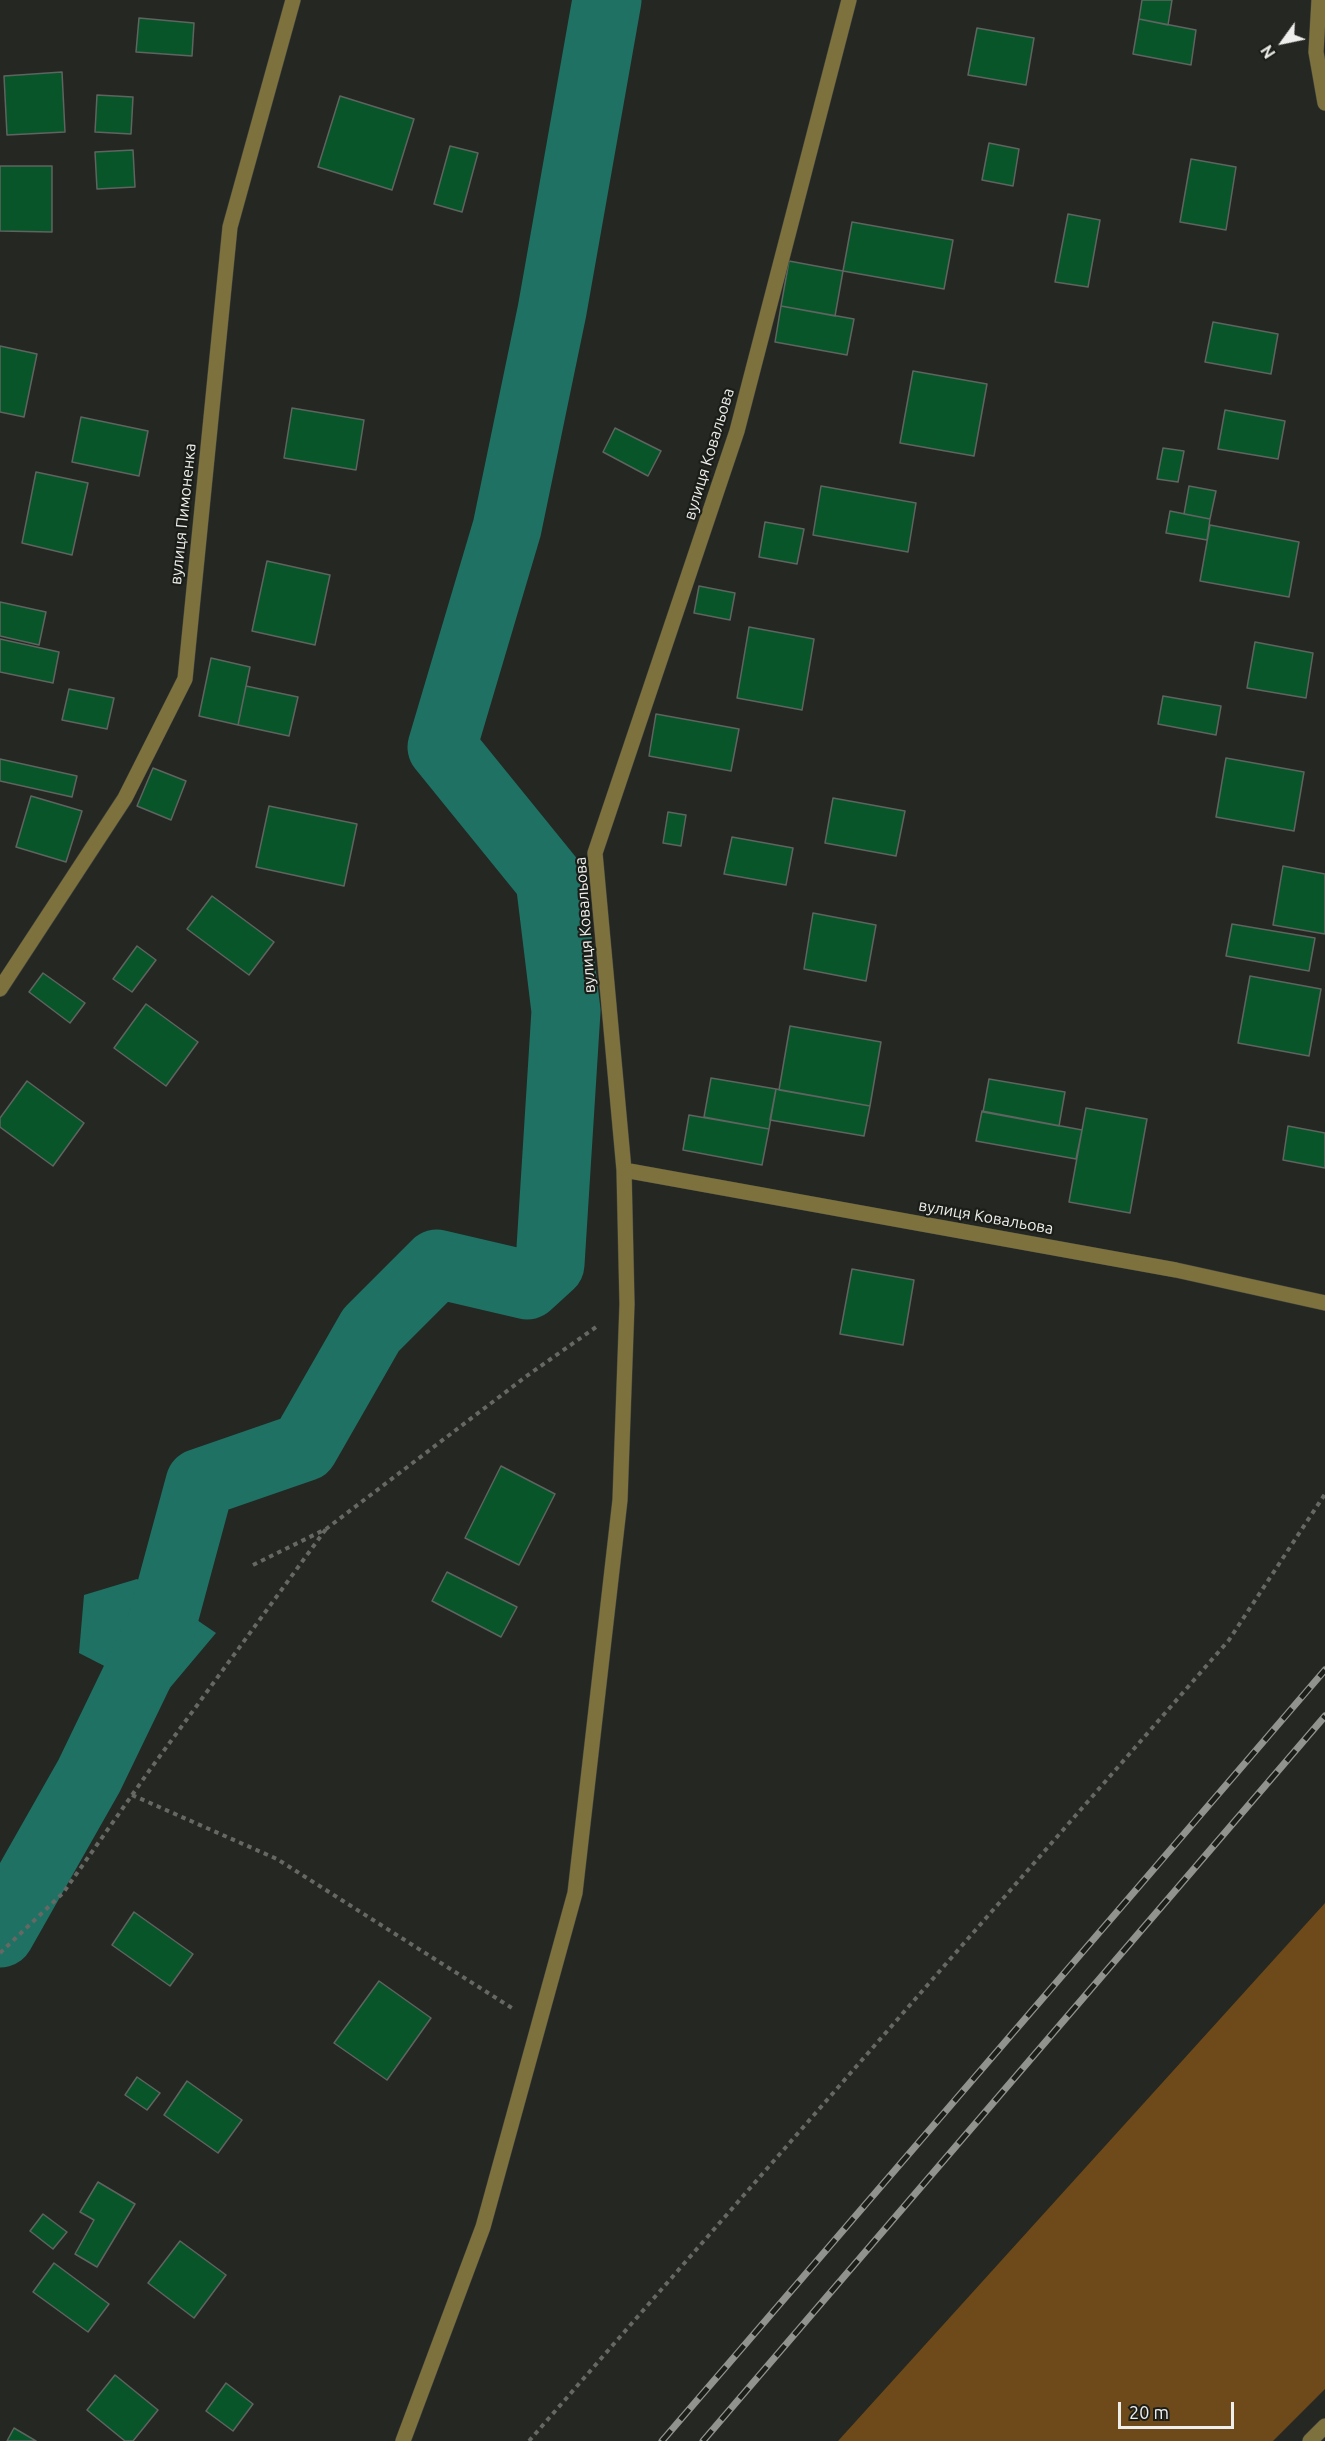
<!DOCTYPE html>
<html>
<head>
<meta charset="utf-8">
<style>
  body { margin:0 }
  #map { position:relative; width:1325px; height:2441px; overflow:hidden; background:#252722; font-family:Ubuntu,sans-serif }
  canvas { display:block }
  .north { position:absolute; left:1253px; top:12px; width:60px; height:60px; -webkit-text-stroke:4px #1b1d19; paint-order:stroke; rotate:237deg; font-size:16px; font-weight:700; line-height:24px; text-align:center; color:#eeefec }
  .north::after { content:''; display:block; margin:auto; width:21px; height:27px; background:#eeefec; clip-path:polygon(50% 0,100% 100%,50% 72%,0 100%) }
  .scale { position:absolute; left:1118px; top:2402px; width:116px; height:27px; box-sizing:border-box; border:3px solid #eeefec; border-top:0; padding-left:8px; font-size:18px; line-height:21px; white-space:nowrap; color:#eeefec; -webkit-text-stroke:4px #1b1d19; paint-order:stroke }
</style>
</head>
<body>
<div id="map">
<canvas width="1325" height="2441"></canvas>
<div class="north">N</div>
<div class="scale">20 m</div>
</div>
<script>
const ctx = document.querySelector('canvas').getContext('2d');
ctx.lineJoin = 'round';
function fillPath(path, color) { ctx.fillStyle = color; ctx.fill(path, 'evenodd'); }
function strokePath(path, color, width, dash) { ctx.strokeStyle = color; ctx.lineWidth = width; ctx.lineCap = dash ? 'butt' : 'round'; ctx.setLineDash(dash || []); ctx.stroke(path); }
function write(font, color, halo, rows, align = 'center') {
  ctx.font = font + ' Ubuntu,sans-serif'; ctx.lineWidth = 4.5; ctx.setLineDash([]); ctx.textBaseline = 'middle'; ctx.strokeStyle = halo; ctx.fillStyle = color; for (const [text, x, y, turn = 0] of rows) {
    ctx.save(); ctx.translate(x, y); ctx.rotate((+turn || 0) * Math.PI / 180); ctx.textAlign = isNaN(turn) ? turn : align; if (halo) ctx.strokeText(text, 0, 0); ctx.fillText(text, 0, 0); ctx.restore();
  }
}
const forest = new Path2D(`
  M1325,1903V2389L1273,2441H838Z`);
const water = new Path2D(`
  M137,1579L216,1633L163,1696L79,1653L84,1595Z`);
const river = new Path2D(`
  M0,1933L89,1776L161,1627L200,1483L304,1447L371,1330L437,1264L527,1285L550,1264L566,1011L550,880L442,747L507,528L552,311L607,0`);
const building = new Path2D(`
  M1142,0H1172L1168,25L1139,19Z
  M139,18L194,23L192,56L136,52Z
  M1139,19L1196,30L1191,65L1133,54Z
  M977,28L1034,38L1026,85L968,75Z
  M62,72L65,132L7,135L4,76Z
  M97,95L133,97L131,134L95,132Z
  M340,96L414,119L392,190L318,167Z
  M989,143L1019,149L1013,186L982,180Z
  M450,146L478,153L462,212L434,204Z
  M133,150L135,187L97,189L95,152Z
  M1191,159L1236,167L1226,230L1180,222Z
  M0,166H52V232L0,231Z
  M1068,214L1100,220L1088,287L1055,282Z
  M852,222L953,240L944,289L843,271Z
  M789,261L843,271L835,316L781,306Z
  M781,306L854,319L847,355L775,342Z
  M1213,322L1278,334L1271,374L1205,362Z
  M0,346L37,354L24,417L0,412Z
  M913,371L987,384L974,456L900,443Z
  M292,408L364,420L356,470L284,458Z
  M1225,410L1285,421L1278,459L1218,449Z
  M81,417L148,431L139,476L72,462Z
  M615,428L661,451L648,476L603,452Z
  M1163,448L1184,451L1178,482L1157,479Z
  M36,472L88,483L72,555L22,543Z
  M821,486L916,503L908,552L813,535Z
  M1189,486L1216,491L1210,519L1184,514Z
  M1170,511L1210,519L1207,540L1166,533Z
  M765,522L804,529L797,564L759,557Z
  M1210,525L1299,542L1289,597L1200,581Z
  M267,561L330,575L315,645L252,631Z
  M699,586L735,593L730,620L694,613Z
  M0,602L46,612L39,645L0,636Z
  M749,627L814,639L802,710L737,698Z
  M0,639L59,652L53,683L0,672Z
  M1255,642L1313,653L1306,698L1247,688Z
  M211,658L250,667L238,725L199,716Z
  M246,686L298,697L289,736L238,725Z
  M69,689L114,698L107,729L62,720Z
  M1163,696L1221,706L1216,735L1158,724Z
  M656,714L739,729L731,771L649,756Z
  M1226,758L1304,772L1294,831L1216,817Z
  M0,759L77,776L72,797L0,781Z
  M153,768L186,781L171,820L137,806Z
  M31,796L82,811L66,862L16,847Z
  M833,798L905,811L896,856L825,843Z
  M269,806L357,824L344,886L256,867Z
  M668,812L686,815L681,846L663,843Z
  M732,837L793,848L786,885L724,874Z
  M1283,866L1325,874V934L1273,925Z
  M212,896L274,942L249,975L187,929Z
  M813,913L876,925L866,981L804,969Z
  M1232,924L1315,938L1309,971L1226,956Z
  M137,946L156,960L132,992L113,979Z
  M43,973L85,1003L70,1023L29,992Z
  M1250,976L1321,989L1309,1056L1238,1043Z
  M146,1004L198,1042L166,1086L114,1048Z
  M790,1026L881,1042L870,1106L779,1090Z
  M711,1078L776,1089L769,1129L704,1117Z
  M989,1079L1065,1092L1059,1126L983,1112Z
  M27,1081L84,1123L53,1166L0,1127V1118Z
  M776,1089L870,1106L864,1136L770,1120Z
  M1086,1108L1147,1119L1130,1213L1069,1202Z
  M982,1111L1082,1130L1076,1159L976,1141Z
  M689,1115L769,1129L762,1165L683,1150Z
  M1288,1126L1325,1133V1168L1283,1160Z
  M852,1269L914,1280L903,1345L840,1334Z
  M501,1466L555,1494L519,1565L465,1538Z
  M447,1572L517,1607L501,1637L432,1601Z
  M134,1912L193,1954L170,1986L112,1945Z
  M379,1981L431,2018L387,2080L334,2043Z
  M137,2077L160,2093L147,2110L125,2095Z
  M187,2081L242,2120L218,2153L164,2115Z
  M98,2182L135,2204L97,2267L75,2254L94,2220L80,2212Z
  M43,2214L67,2232L53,2249L30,2231Z
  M180,2241L226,2275L194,2318L148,2283Z
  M54,2263L109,2304L88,2332L33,2292Z
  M115,2375L158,2410L133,2441H125L87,2410Z
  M226,2383L253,2404L233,2431L206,2411Z
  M14,2428L36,2441H7Z`);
const path = new Path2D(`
  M253,1565L326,1529L528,1375L599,1325
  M132,1795L277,1859L515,2010
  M0,1953L63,1893L149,1771L326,1529
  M529,2441L1229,1640L1325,1494`);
const minor = new Path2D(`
  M1319,0L1316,52L1325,103
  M0,989L125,798L185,679L230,227L293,0
  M624,1170L1176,1270L1325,1303
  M403,2441L483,2227L575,1893L620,1500L627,1304L624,1170L595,853L737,431L849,0
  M1310,2441L1325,2426`);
const rail = new Path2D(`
  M662,2441L1325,1670
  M703,2441L1325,1716`);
const streetNames = [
  ["вулиця Ковальова",709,454,-73],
  ["вулиця Пимоненка",183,514,-84],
  ["вулиця Ковальова",585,925,-94],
  ["вулиця Ковальова",986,1217,10]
];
fillPath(forest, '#6e491a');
fillPath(water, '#1f7164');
strokePath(river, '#1f7164', 69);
fillPath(building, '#08552a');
strokePath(building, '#5f6460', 1.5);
strokePath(minor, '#41433e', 16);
strokePath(path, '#666864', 4, [4.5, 4.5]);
strokePath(minor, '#7d713e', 15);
strokePath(rail, '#91938f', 7);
strokePath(rail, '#1b1d19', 4.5, [14]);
write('16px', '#eeefec', '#1b1d19', streetNames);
</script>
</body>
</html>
